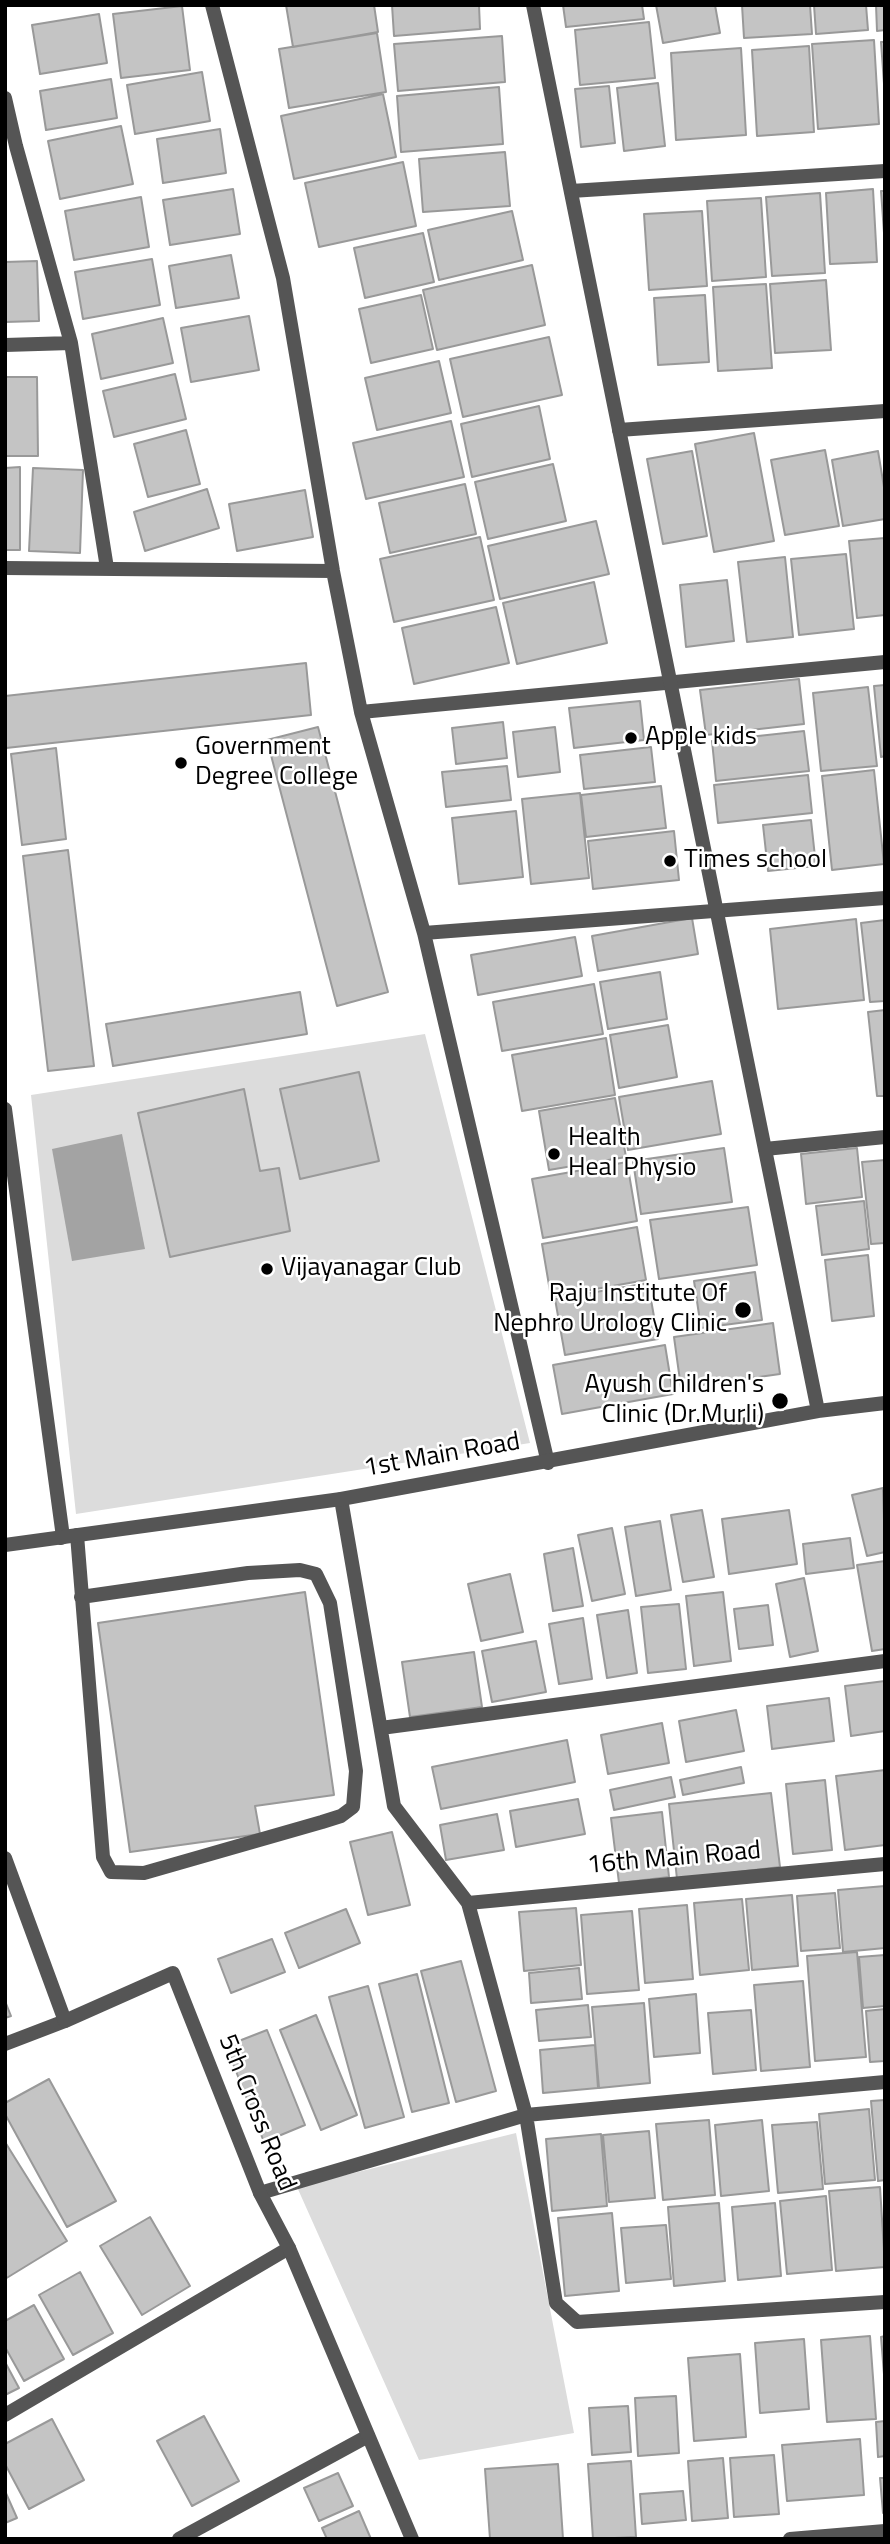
<!DOCTYPE html>
<html>
<head>
<meta charset="utf-8">
<style>
  body { margin:0 }
  #map { position:relative; width:890px; height:2544px; overflow:hidden; background:#fff; font-family:"Titillium Web",sans-serif }
  canvas { display:block }
  .frame { position:absolute; inset:0; border:7px solid #000; pointer-events:none }
</style>
</head>
<body>
<div id="map">
<canvas width="890" height="2544"></canvas>
<div class="frame"></div>
</div>
<script>
const ctx = document.querySelector('canvas').getContext('2d');
ctx.lineJoin = 'round';
function fillPath(path, color) { ctx.fillStyle = color; ctx.fill(path, 'evenodd'); }
function strokePath(path, color, width, dash) { ctx.strokeStyle = color; ctx.lineWidth = width; ctx.lineCap = dash ? 'butt' : 'round'; ctx.setLineDash(dash || []); ctx.stroke(path); }
function write(font, color, halo, rows, align = 'center') {
  ctx.font = font + ' "Titillium Web",sans-serif'; ctx.lineWidth = 5; ctx.setLineDash([]); ctx.textBaseline = 'middle'; ctx.strokeStyle = halo; ctx.fillStyle = color; for (const [text, x, y, turn = 0] of rows) {
    ctx.save(); ctx.translate(x, y); ctx.rotate((+turn || 0) * Math.PI / 180); ctx.textAlign = isNaN(turn) ? turn : align; if (halo) ctx.strokeText(text, 0, 0); ctx.fillText(text, 0, 0); ctx.restore();
  }
}
const green = new Path2D(`
  M425,1034L530,1443L76,1514L31,1095Z
  M516,2133L574,2433L419,2460L297,2187Z`);
const water = new Path2D(`
  M122,1134L145,1249L72,1261L52,1149Z`);
const building = new Path2D(`
  M286,5H374L378,32L293,47Z
  M392,5H479L480,29L394,36Z
  M563,5H642L644,19L566,27Z
  M656,5H715L720,33L663,43Z
  M742,5H810L812,34L744,38Z
  M814,5H866L868,30L816,34Z
  M876,5H885V30L877,31Z
  M182,6L190,70L121,78L113,14Z
  M99,14L107,63L40,74L32,25Z
  M649,22L655,78L580,85L575,30Z
  M377,33L386,92L289,108L279,49Z
  M502,36L505,82L398,91L394,44Z
  M874,40L879,124L818,129L812,44Z
  M881,42H885V98Z
  M809,46L814,132L757,136L752,50Z
  M741,48L746,135L676,140L671,53Z
  M202,72L210,121L135,134L127,85Z
  M111,79L117,118L46,130L40,91Z
  M658,83L665,146L624,151L617,88Z
  M609,86L615,143L581,147L575,89Z
  M499,87L503,144L401,152L397,96Z
  M383,94L396,157L294,179L281,116Z
  M121,126L133,184L60,199L48,141Z
  M220,129L226,173L163,183L157,139Z
  M505,152L510,206L423,212L419,159Z
  M403,162L416,226L319,247L305,183Z
  M233,189L240,234L170,245L163,200Z
  M873,189L877,262L830,264L826,193Z
  M881,191H885V247Z
  M820,193L825,273L772,276L766,197Z
  M141,197L149,247L74,260L65,211Z
  M761,198L766,277L712,281L707,201Z
  M512,211L523,260L439,280L428,230Z
  M702,211L707,286L649,290L644,214Z
  M423,233L434,282L365,298L354,248Z
  M231,255L239,298L176,308L169,266Z
  M152,259L160,305L83,319L75,272Z
  M37,261L39,321L5,322V262Z
  M532,265L545,325L437,350L423,290Z
  M826,280L831,350L775,353L770,284Z
  M766,284L772,368L718,371L713,287Z
  M421,295L433,349L371,363L359,309Z
  M705,295L709,362L658,365L654,298Z
  M249,316L259,370L191,382L181,328Z
  M163,318L173,363L101,379L92,334Z
  M549,337L562,395L463,417L450,359Z
  M439,361L451,413L377,430L365,378Z
  M175,374L186,419L114,437L103,391Z
  M5,377H37L38,456H5Z
  M539,406L550,459L472,477L461,424Z
  M451,421L464,477L366,499L353,443Z
  M186,430L200,484L148,497L134,444Z
  M754,433L774,541L714,552L695,444Z
  M825,450L839,526L785,535L771,460Z
  M692,451L707,536L663,544L647,459Z
  M878,451L885,493V519L843,526L832,460Z
  M553,464L566,521L488,539L475,482Z
  M20,467V550H5V468Z
  M33,468L83,470L80,553L29,551Z
  M465,484L476,534L390,553L379,503Z
  M207,489L219,528L145,551L134,512Z
  M305,490L313,537L237,551L229,504Z
  M596,521L609,574L500,599L488,546Z
  M480,537L494,600L394,622L380,559Z
  M885,538V615L857,618L849,541Z
  M846,554L854,629L799,635L791,559Z
  M785,557L793,637L747,642L738,562Z
  M727,580L734,641L686,647L680,585Z
  M594,582L607,643L517,664L503,603Z
  M496,607L509,663L414,684L402,628Z
  M306,663L311,715L6,748L5,696Z
  M799,679L804,724L706,735L700,690Z
  M885,685V756L881,757L874,686Z
  M868,687L877,766L821,771L813,693Z
  M640,701L644,740L574,748L569,708Z
  M503,722L507,758L456,764L452,728Z
  M318,727L388,992L337,1006L267,740Z
  M555,727L560,772L518,777L513,732Z
  M804,731L809,771L716,781L712,741Z
  M651,747L655,782L584,789L580,755Z
  M56,748L66,839L22,845L11,754Z
  M507,766L511,800L446,807L442,772Z
  M874,770L884,864L832,870L822,776Z
  M808,775L812,813L718,823L714,785Z
  M661,786L666,828L586,837L581,795Z
  M580,793L589,878L531,884L522,799Z
  M516,811L523,877L459,884L452,818Z
  M811,820L816,866L768,871L763,825Z
  M674,831L679,880L593,889L588,841Z
  M68,850L94,1066L48,1071L23,856Z
  M692,918L698,954L598,971L592,936Z
  M856,919L864,1000L778,1009L770,929Z
  M885,920V1001L870,1002L861,923Z
  M575,937L582,976L478,995L471,955Z
  M660,972L667,1019L608,1029L600,982Z
  M594,984L603,1034L502,1051L493,1002Z
  M300,992L307,1034L113,1066L106,1024Z
  M885,1010V1096H877L868,1012Z
  M668,1025L677,1077L619,1088L610,1035Z
  M606,1038L615,1095L522,1111L512,1055Z
  M359,1072L379,1161L300,1179L280,1089Z
  M712,1081L721,1134L628,1150L619,1097Z
  M244,1089L260,1171L279,1168L290,1231L170,1257L138,1113Z
  M615,1098L626,1157L549,1170L539,1111Z
  M724,1148L732,1202L641,1214L633,1161Z
  M857,1148L862,1197L806,1204L801,1154Z
  M885,1160V1243L871,1244L862,1162Z
  M627,1162L637,1221L543,1238L532,1179Z
  M864,1201L869,1249L822,1255L816,1206Z
  M748,1207L757,1265L659,1279L650,1220Z
  M637,1227L646,1280L551,1297L542,1244Z
  M868,1255L874,1316L832,1321L825,1260Z
  M755,1272L762,1320L701,1328L694,1281Z
  M648,1283L658,1339L565,1355L555,1299Z
  M773,1323L780,1374L681,1388L674,1337Z
  M665,1345L673,1394L562,1414L553,1365Z
  M883,1488L885,1552L867,1556L852,1495Z
  M702,1510L714,1577L683,1582L671,1515Z
  M789,1510L797,1564L729,1574L722,1519Z
  M660,1521L671,1590L636,1596L625,1527Z
  M612,1528L625,1594L592,1601L578,1535Z
  M850,1538L854,1568L806,1574L803,1544Z
  M573,1548L583,1606L553,1611L544,1554Z
  M885,1561V1649L872,1651L857,1565Z
  M510,1574L523,1632L481,1641L468,1584Z
  M804,1578L818,1651L790,1657L776,1584Z
  M305,1592L334,1795L255,1806L260,1834L130,1852L98,1623Z
  M723,1592L731,1661L694,1666L686,1596Z
  M679,1604L686,1669L648,1673L641,1607Z
  M768,1605L773,1645L739,1649L734,1609Z
  M628,1610L637,1673L607,1678L597,1615Z
  M583,1618L592,1679L559,1684L549,1624Z
  M536,1641L546,1692L492,1702L482,1651Z
  M474,1652L482,1707L410,1717L402,1662Z
  M885,1681V1731L851,1736L845,1686Z
  M829,1698L834,1741L772,1749L767,1706Z
  M736,1710L744,1751L686,1762L679,1721Z
  M662,1723L669,1763L608,1774L601,1735Z
  M567,1740L575,1782L441,1809L432,1767Z
  M741,1767L744,1783L683,1795L680,1780Z
  M885,1770V1845L845,1850L836,1776Z
  M671,1777L675,1797L614,1810L610,1790Z
  M825,1780L832,1850L793,1854L786,1784Z
  M771,1793L780,1867L677,1879L669,1804Z
  M578,1799L585,1834L516,1847L510,1811Z
  M662,1812L669,1877L619,1883L611,1818Z
  M497,1814L504,1850L446,1860L440,1825Z
  M392,1832L410,1905L368,1915L350,1842Z
  M885,1886V1948L843,1952L838,1890Z
  M835,1893L840,1948L801,1951L797,1896Z
  M792,1895L798,1966L752,1970L746,1899Z
  M742,1899L749,1970L700,1975L694,1903Z
  M687,1905L693,1979L645,1983L639,1909Z
  M576,1908L581,1965L524,1971L519,1912Z
  M346,1909L360,1943L299,1968L285,1933Z
  M632,1911L639,1990L587,1994L581,1915Z
  M272,1939L285,1972L231,1993L218,1959Z
  M857,1952L866,2057L815,2061L807,1956Z
  M885,1955V2006L863,2008L859,1957Z
  M461,1961L496,2091L456,2102L421,1971Z
  M579,1968L582,1999L531,2003L529,1973Z
  M417,1974L449,2103L412,2112L379,1984Z
  M803,1981L810,2067L761,2071L754,1985Z
  M368,1986L404,2117L365,2128L329,1997Z
  M696,1994L700,2053L654,2057L649,1999Z
  M5,2001L11,2016L5,2018Z
  M644,2003L650,2083L599,2088L592,2007Z
  M588,2005L591,2037L539,2041L536,2010Z
  M885,2009V2061L870,2062L866,2011Z
  M751,2010L756,2070L713,2074L708,2013Z
  M316,2015L357,2115L321,2130L280,2030Z
  M267,2030L305,2125L264,2142L226,2046Z
  M595,2045L598,2088L543,2093L540,2050Z
  M49,2079L116,2201L67,2227L5,2114V2103Z
  M885,2100V2180L878,2181L871,2101Z
  M869,2109L875,2180L825,2184L819,2114Z
  M709,2120L715,2195L663,2200L656,2124Z
  M762,2120L769,2191L721,2196L715,2125Z
  M817,2122L823,2189L778,2193L772,2125Z
  M649,2131L655,2198L609,2202L603,2135Z
  M601,2134L607,2206L552,2211L546,2139Z
  M5,2142L67,2241L5,2279Z
  M880,2187L885,2267L836,2271L829,2191Z
  M826,2196L832,2270L787,2274L780,2201Z
  M719,2203L725,2281L674,2286L668,2207Z
  M775,2203L781,2276L738,2280L732,2207Z
  M612,2213L619,2291L565,2296L558,2218Z
  M150,2217L190,2286L142,2315L100,2246Z
  M666,2225L671,2279L626,2283L621,2228Z
  M80,2272L113,2333L73,2355L39,2295Z
  M34,2305L64,2359L24,2381L5,2347V2321Z
  M870,2336L876,2419L827,2422L821,2340Z
  M885,2336V2387L881,2337Z
  M804,2339L809,2409L760,2413L755,2343Z
  M740,2354L746,2437L694,2441L688,2358Z
  M5,2362L19,2388L5,2395Z
  M676,2396L679,2453L638,2456L635,2398Z
  M628,2406L631,2452L592,2455L589,2408Z
  M204,2416L239,2481L192,2506L157,2441Z
  M52,2419L84,2480L29,2509L5,2464V2444Z
  M885,2421V2456L878,2457L876,2422Z
  M860,2439L864,2495L787,2501L782,2445Z
  M774,2455L779,2514L734,2517L730,2458Z
  M723,2458L728,2518L692,2521L688,2461Z
  M631,2461L636,2537L593,2539L588,2464Z
  M558,2464L563,2539H490L485,2469Z
  M338,2473L353,2506L319,2521L304,2488Z
  M880,2478H885V2513H883Z
  M5,2491L17,2518L5,2523Z
  M683,2491L686,2520L642,2524L640,2494Z
  M359,2511L371,2539H327L322,2528Z`);
const minor = new Path2D(`
  M212,5L283,278L333,571L361,712L424,933L548,1463
  M5,98L16,146L71,343L107,568
  M571,191L885,171
  M5,345L71,343
  M619,430L885,411
  M5,568L333,571
  M361,712L885,662
  M424,933L885,898
  M5,1109L63,1537L61,1538
  M765,1149L885,1137
  M341,1499L394,1806L468,1903L526,2115L556,2303L577,2322L885,2302
  M77,1535L103,1857L111,1872L144,1873L322,1822L341,1816L353,1807L356,1771L330,1603L316,1574L300,1570L248,1573L81,1597
  M381,1728L885,1661
  M468,1903L885,1864
  M5,2044L65,2021
  M260,2193L526,2115L885,2082
  M5,2415L289,2248
  M179,2539L368,2436
  M790,2539L885,2531`);
const tertiary = new Path2D(`
  M533,5L818,1411
  M5,1545L341,1499L818,1411L885,1403
  M5,1858L65,2021L173,1973L260,2193L289,2248L412,2539`);
const markers = [
  [631,738,7,"#000"],
  [181,763,7,"#000"],
  [670,861,7,"#000"],
  [554,1154,7,"#000"],
  [267,1269,7,"#000"],
  [743,1310,9,"#000"],
  [780,1401,9,"#000"]
];
const poiNames = [
  ["Apple kids",645,738],
  ["Government",195,748],
  ["Degree College",195,778],
  ["Times school",684,861],
  ["Health",568,1139],
  ["Heal Physio",568,1169],
  ["Vijayanagar Club",281,1269],
  ["Raju Institute Of",727,1295,"right"],
  ["Nephro Urology Clinic",727,1325,"right"],
  ["Ayush Children's",764,1386,"right"],
  ["Clinic (Dr.Murli)",764,1416,"right"]
];
const streetNames = [
  ["1st Main Road",442,1456,-10],
  ["16th Main Road",674,1859,-5],
  ["5th Cross Road",256,2113,68]
];
fillPath(green, '#dcdcdc');
fillPath(water, '#a3a3a3');
fillPath(building, '#c4c4c4');
strokePath(building, '#999', 2);
strokePath(minor, '#555', 14);
strokePath(tertiary, '#555', 14);
for (const [x, y, r, color] of markers) { const dot = new Path2D(); dot.arc(x, y, r, 0, 2 * Math.PI); ctx.fillStyle = color; ctx.fill(dot); strokePath(dot, '#fff', 2.5); }
write('26px', '#000', '#fff', poiNames, 'left');
write('26px', '#000', '#fff', streetNames);
</script>
</body>
</html>
